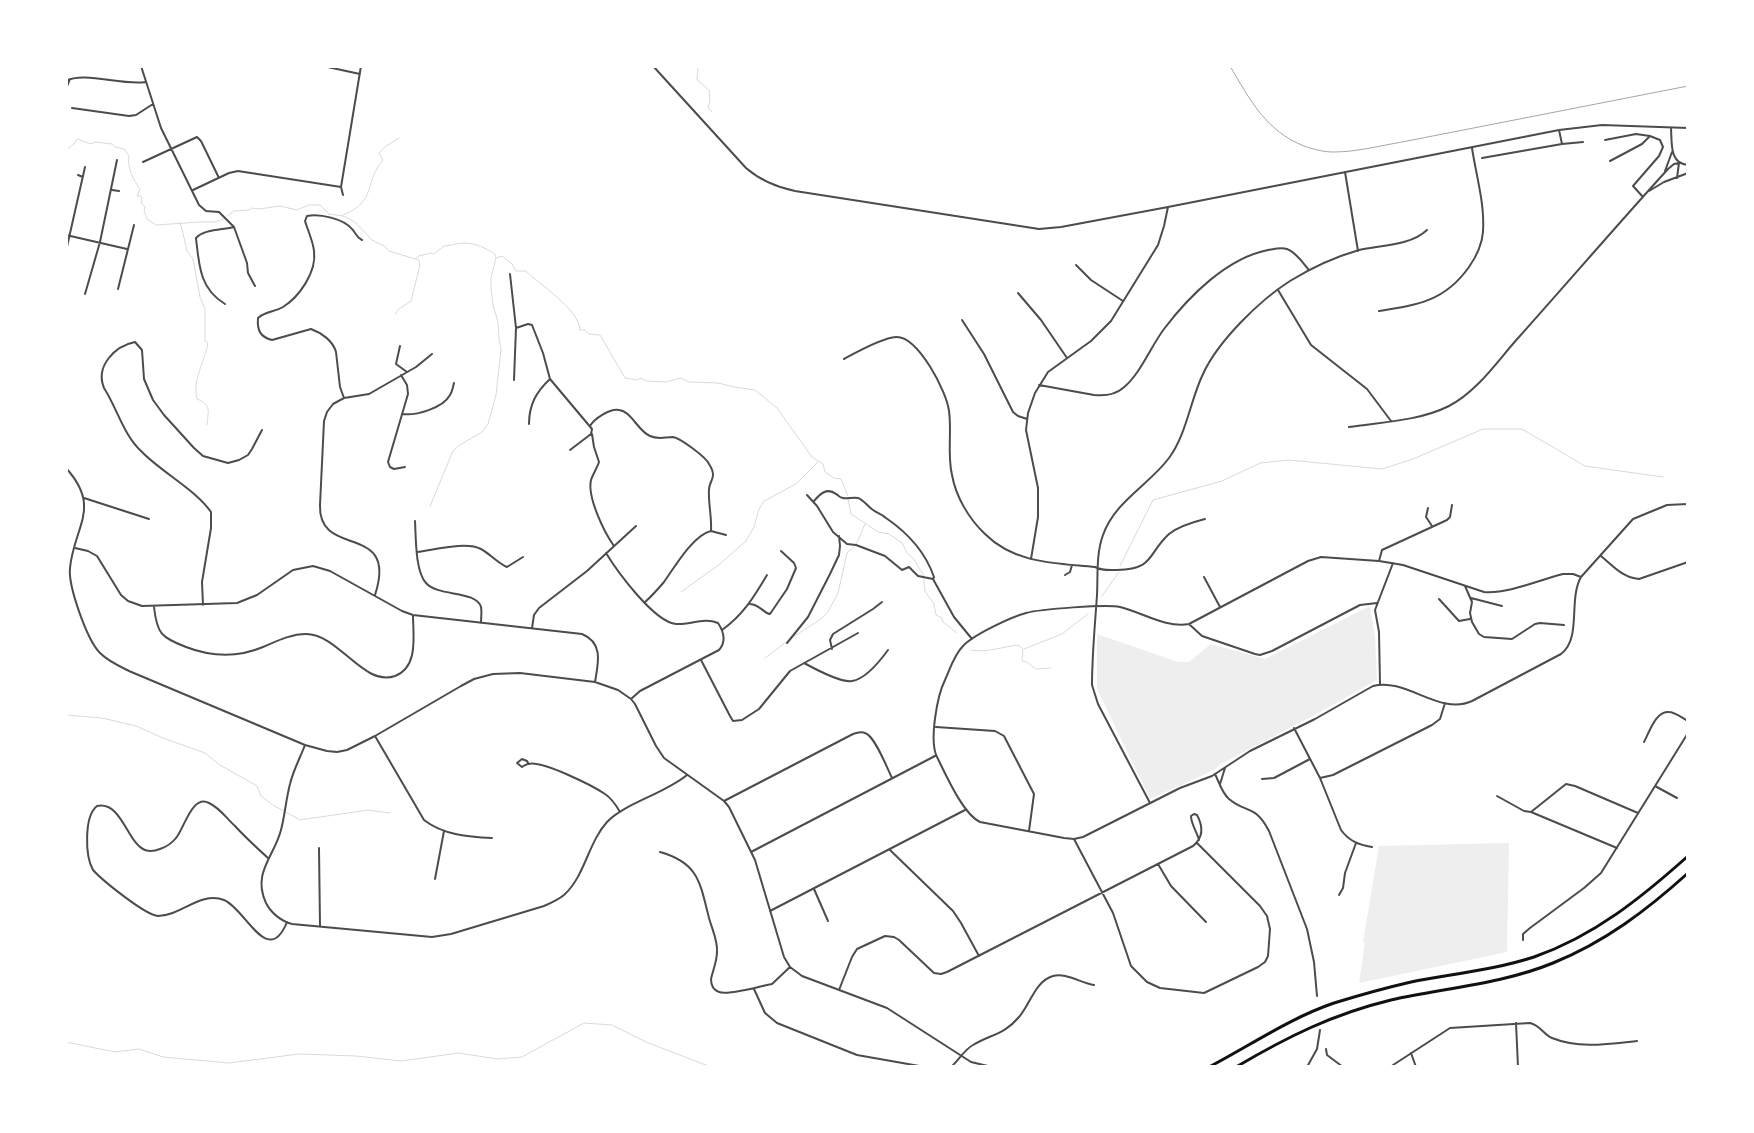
<!DOCTYPE html>
<html>
<head>
<meta charset="utf-8">
<style>
  body { margin:0 }
  #map { position:relative; width:1754px; height:1133px; overflow:hidden; background:#fff; font-family:Signika,sans-serif }
  canvas { display:block }
  .frame { position:absolute; inset:0; border:68px solid #fff; pointer-events:none }
</style>
</head>
<body>
<div id="map">
<canvas width="1754" height="1133"></canvas>
<div class="frame"></div>
</div>
<script>
const ctx = document.querySelector('canvas').getContext('2d');
ctx.lineJoin = 'round';
function fillPath(path, color) { ctx.fillStyle = color; ctx.fill(path, 'evenodd'); }
function strokePath(path, color, width, dash) { ctx.strokeStyle = color; ctx.lineWidth = width; ctx.lineCap = dash ? 'butt' : 'round'; ctx.setLineDash(dash || []); ctx.stroke(path); }
const green = new Path2D(`
  M1370,606L1375,637L1377,680L1320,712L1221,764L1214,770L1150,799L1097,689V634L1178,662H1189L1211,644L1265,659Z
  M1509,843L1507,952L1359,983L1365,942L1363,943L1379,846Z`);
const stream = new Path2D(`
  M698,66L697,80L709,90L710,101L708,107L712,112
  M66,150L74,144L77,139L91,144L95,142L112,144L115,147L124,149L129,156C127,168 133,179 140,189L137,196H141L142,199L141,203L145,207L144,211L147,219L156,225L200,222H214L224,219
  M343,215C378,201 363,183 383,160L379,153L386,146L399,138
  M227,216L234,211L249,210L252,208L259,209L280,206L297,210L309,205H320L329,214L343,216L355,222L372,240L384,246L389,251L415,259L419,256L431,253L434,254L444,246C451,246 457,243 464,243C475,243 486,248 495,254L496,258L502,256L512,264L516,271H526C540,285 579,309 580,330H585L589,334L600,335L625,378L637,380L641,378L646,381L666,382L681,378L689,382L718,383L734,387L755,390L777,408L812,457L823,464L825,472L834,478L841,479L848,496
  M180,223L182,229L187,251L193,259L200,297L205,309V341L208,343C205,361 192,380 197,399C212,405 208,411 207,425
  M395,314L399,309L411,301L420,265L419,260L416,259
  M848,499L851,514L878,532L889,534L902,543L907,553L913,558L923,574L925,591L934,604L936,615L942,618L943,622L957,633
  M430,506L453,451L460,445L482,432L488,424L496,395L501,349L499,338L498,322L493,305L491,289V278L496,258
  M1120,566L1153,500L1222,481L1260,463L1289,460L1382,469L1413,459L1483,429H1522L1585,466L1663,477
  M681,592L720,564L746,541L754,527L759,509L764,501L796,484L818,462
  M1102,596L1119,572
  M793,637L821,619L828,612L838,593L847,553L856,545L865,524
  M1024,649L1062,634L1088,614
  M971,650C987,653 1002,647 1018,645L1023,649L1022,661L1027,662L1036,669L1051,668
  M765,658L786,642
  M66,715L102,718L136,726L163,738L205,753L220,765L257,786L261,796L273,805L300,820L368,810L390,813
  M66,1042L115,1052L139,1049L163,1057L229,1063L299,1054L356,1056L401,1061L459,1053L497,1059L522,1057L584,1023L612,1025L646,1042L711,1067`);
const service = new Path2D(`
  M1230,66C1250,100 1266,131 1304,146C1313,149 1323,152 1333,152C1356,152 1379,146 1402,142L1688,86`);
const minor = new Path2D(`
  M141,66L161,128L199,205L206,211L219,212L234,227L247,263L248,273L255,286
  M323,66L360,74
  M653,66L746,168C761,181 776,187 795,191L1039,229L1061,227L1168,207L1559,130L1602,125L1688,128
  M66,81C84,71 122,86 146,82
  M66,89L70,79
  M72,108L129,116L136,115L153,104
  M1671,128C1672,142 1669,164 1688,165
  M1605,140L1636,134L1650,136
  M1562,144L1583,142
  M1482,158L1562,144L1559,130
  M1610,161L1642,144L1650,136L1660,140L1663,147L1659,156L1633,186L1643,197
  M143,162L197,137L201,141L219,178
  M1665,171L1672,152
  M1345,172L1358,251
  M78,175L83,177
  M1677,178L1679,163
  M112,190L119,191
  M193,190L229,173L238,171L341,187
  M1649,191L1664,182L1688,173
  M343,195L341,187L361,66
  M66,235L127,249
  M66,251L85,167
  M1076,265L1091,280L1123,301
  M510,274L516,328L514,380
  M118,289L134,225
  M1278,290L1311,345L1367,389L1391,421
  M1018,293L1041,320L1067,358
  M85,294L100,242L117,160
  M225,304C200,289 199,266 196,238C204,229 223,230 234,227
  M1379,311C1418,305 1445,301 1469,267C1476,257 1482,244 1483,232C1485,204 1476,175 1472,148
  M962,320L984,354L1013,412L1018,416L1027,419
  M516,328L528,324L532,325L543,353L550,379L592,429L591,434L570,450
  M400,346L396,364L407,372
  M844,359C857,352 881,338 896,337C918,336 947,392 949,411C952,432 947,454 952,475C956,497 969,519 985,534C1015,564 1056,563 1095,567C1103,571 1108,570 1117,570C1155,569 1147,554 1169,534C1179,526 1193,522 1205,519
  M401,375L407,385L408,394L388,462L390,467L394,469L405,467
  M1039,385L1094,395C1104,396 1115,395 1123,388C1140,375 1151,346 1164,329C1189,296 1227,258 1268,250C1274,249 1281,247 1287,249C1296,252 1303,263 1309,270
  M344,398L340,387L336,352C333,341 322,333 311,329L272,340C260,337 257,330 258,318C265,311 275,312 283,307C299,297 317,272 314,251C313,241 308,231 305,221L307,216C319,213 344,219 352,229C356,233 356,237 362,240
  M402,414C416,416 443,408 450,395C452,392 453,387 454,383
  M529,424C529,405 536,392 550,379
  M590,426C594,419 610,408 619,410C631,411 638,431 650,436C658,440 665,437 673,437C680,438 706,457 709,464C711,467 713,471 713,475C713,480 709,484 709,489C708,503 712,517 711,531
  M1349,427C1382,422 1419,421 1449,406C1478,391 1498,360 1519,337C1569,281 1618,224 1668,169L1674,164L1679,163
  M592,434L594,447L599,462C597,468 593,474 591,480C587,497 604,532 614,546
  M66,468C102,508 74,526 70,568C68,586 87,640 100,653C108,661 119,666 129,671L305,745L327,751L337,752L347,750L375,736L461,686L474,679L493,674L520,673L595,682L618,690L631,699L635,704L656,746L664,758L724,801L729,807L755,860L784,957L790,967L802,976L887,1008L971,1062L992,1067
  M807,495L817,506L833,532L847,544L856,545L885,556L902,570L909,567L918,576L933,579L954,617L972,639
  M84,498L149,519
  M814,501C820,494 827,487 836,494C840,496 838,497 843,498C847,499 853,497 858,498C864,500 868,507 873,510C877,513 882,514 886,518C908,533 925,551 934,577L933,579
  M1428,508L1426,517L1432,526
  M415,521C416,537 415,571 426,583C438,597 476,590 481,607C482,612 481,618 481,623
  M75,548L88,551L97,556L121,595L128,601L142,606L237,603L257,595L293,570L313,566L330,571L402,611L413,615L582,634C604,643 598,664 595,682
  M417,552C434,550 466,541 481,549C490,554 498,563 507,567L523,557
  M606,553C617,571 654,622 676,624C690,625 704,617 718,623C724,632 726,642 719,650L640,691L631,699
  M1601,556C1613,566 1623,578 1639,579L1688,562
  M1031,559L1038,517V488L1026,430L1028,413L1035,393L1048,372L1091,341L1111,321L1158,245L1164,226L1168,207
  M1379,561L1382,550L1447,520L1450,517L1452,505
  M1065,575L1070,572L1072,565
  M1204,577L1220,607
  M1581,577L1573,574H1563C1539,580 1508,594 1484,592L1403,565L1379,561L1321,557L1308,561L1189,624C1165,628 1144,613 1120,607C1107,604 1040,609 1026,613C1011,617 973,635 963,646C954,655 950,669 945,680C937,696 929,741 937,757C946,775 963,814 980,822L1064,838L1074,839L1083,837L1180,788L1212,776L1250,751L1315,719L1373,686C1406,677 1439,716 1472,701L1561,654C1582,638 1568,600 1581,577L1633,519L1667,505L1688,504
  M1465,586L1472,602L1470,613L1472,622L1479,634L1484,637L1512,639L1535,624L1540,623L1564,625
  M375,595C399,521 318,560 320,505L324,421L327,412L333,404L344,398L369,394L416,367L432,354
  M1471,598L1502,606
  M1439,599L1459,621L1470,619
  M645,602C652,596 658,589 664,582C674,568 693,535 711,531L726,535
  M750,604C761,605 763,613 770,614L787,589L796,568L794,563L781,551
  M203,605L202,582L211,528V512C195,489 161,472 141,451C123,434 117,408 104,388C95,366 115,346 135,342L142,350L144,379L153,400L164,415L194,448L203,456L228,463L239,460L248,455L252,449L262,430
  M154,607C157,634 161,637 186,647C212,657 237,658 263,647C277,641 291,634 306,634C339,634 363,687 395,676C419,667 413,635 413,615
  M1189,624L1202,636L1255,654L1260,655L1272,651L1360,605L1377,603
  M532,628L534,615L539,608L587,571L636,526
  M722,630C743,615 754,597 767,575
  M787,643L808,617L830,574L839,555L840,546L839,536
  M832,649L830,640L833,634L873,609L882,602
  M701,660L730,716L733,721L742,720L759,709L790,671L858,633
  M804,663C815,669 841,683 852,681C866,679 880,661 888,650
  M1380,684L1379,632L1375,610L1393,563
  M936,727L995,731L1004,736L1034,794L1029,831
  M1294,728L1320,778L1333,775L1432,725L1440,719L1445,703
  M375,736L424,820C443,835 469,837 492,838
  M1644,742C1649,733 1656,710 1669,712C1675,712 1682,718 1688,721
  M305,745C300,758 293,771 290,784C286,799 285,815 281,830C274,857 252,873 266,903C271,913 281,921 292,924L432,937L451,934L544,906C551,903 558,900 564,895C585,876 588,843 607,822C625,803 664,794 687,775
  M528,763L527,761L522,759L517,763L522,767C524,766 526,764 528,764C542,760 593,786 605,794C611,798 616,805 620,812
  M1215,774C1219,782 1222,793 1229,799C1247,814 1255,804 1269,831L1307,929L1314,962L1317,996
  M1320,778L1341,830C1349,841 1359,845 1372,847
  M1262,779L1274,778L1310,759
  M1220,784L1225,768
  M1655,786L1677,798
  M1497,796L1524,811L1531,812L1617,848
  M724,801L853,734C857,733 861,731 865,733C875,736 887,768 892,778
  M1150,803L1098,704L1092,685C1092,655 1095,625 1097,595C1098,575 1096,554 1103,535C1115,501 1149,485 1169,458C1187,433 1190,401 1203,374C1218,341 1260,300 1290,281C1311,268 1335,257 1359,250C1381,245 1410,246 1427,230
  M1531,812L1566,784L1575,786L1638,813
  M1074,839L1113,913L1131,966L1147,982L1160,988L1204,993L1258,967L1265,962L1268,956L1270,929L1267,916L1260,906L1197,843
  M319,848L320,926
  M890,850L953,911L961,923L979,956
  M660,852C699,863 700,883 709,918C712,929 718,941 717,952C717,961 713,970 711,979C711,985 713,990 719,992C726,995 759,987 767,985L772,984L790,967
  M751,852L935,756
  M268,858C257,848 245,837 235,826C227,819 220,808 209,803C192,794 184,829 176,838C172,843 166,847 160,849C155,851 150,852 145,850C127,843 122,801 97,806C84,816 85,856 93,870C102,880 145,915 158,916C180,916 201,891 224,900C245,908 268,969 287,922
  M1158,864L1171,886L1206,922
  M435,879L444,831
  M814,889L828,921
  M1339,895L1343,888L1345,873L1356,843
  M770,911L965,810
  M1523,940V934L1530,928L1584,888L1601,873L1688,733
  M754,989L765,1013L777,1023L857,1055L925,1067
  M839,990L852,957L857,949L885,936L894,937L899,940L934,973L941,974L947,972L1193,846C1204,837 1203,826 1197,815L1194,814L1191,816C1191,824 1197,832 1199,840
  M1516,1023L1518,1067
  M1326,1049L1327,1055L1343,1067
  M1411,1053L1416,1067
  M951,1067C959,1060 964,1050 973,1045C991,1034 1004,1035 1019,1017C1030,1005 1035,981 1053,976C1065,972 1081,983 1094,985
  M1307,1067L1317,1049L1320,1030
  M1390,1067L1450,1028L1530,1023C1540,1025 1544,1035 1552,1038C1579,1049 1609,1044 1637,1041`);
const motorway = new Path2D(`
  M1209,1067C1251,1045 1290,1018 1334,1003C1360,995 1385,988 1411,982C1452,974 1494,970 1534,957C1594,936 1641,898 1688,856
  M1236,1067C1287,1037 1333,1014 1391,1000C1445,988 1502,984 1553,963C1605,942 1647,910 1688,873`);
fillPath(green, '#eee');
strokePath(stream, '#d9d9d9', 1);
strokePath(service, '#4c4c4c', 0.5);
strokePath(minor, '#4c4c4c', 2);
strokePath(motorway, '#111', 3);
</script>
</body>
</html>
